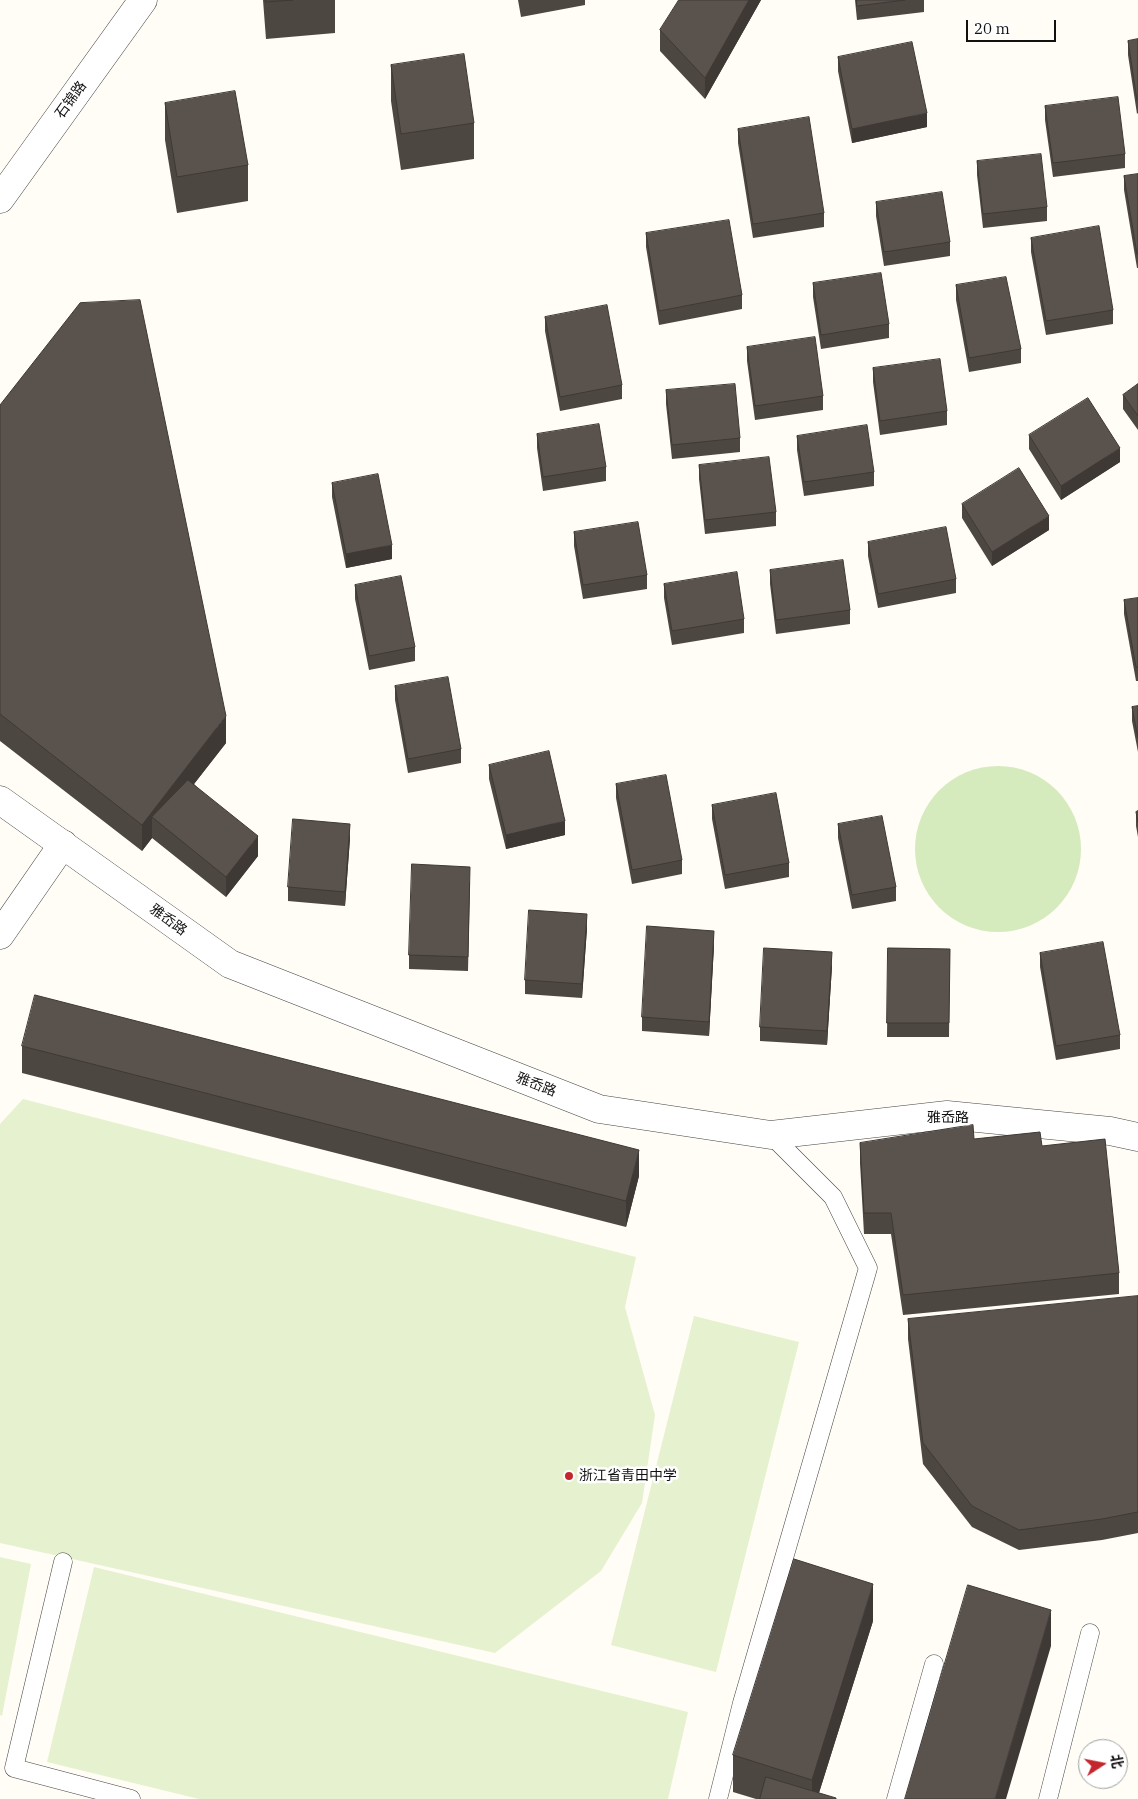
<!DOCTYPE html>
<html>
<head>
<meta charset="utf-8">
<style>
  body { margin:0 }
  #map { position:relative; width:1138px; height:1799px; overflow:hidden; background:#fffdf5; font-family:"IBM Plex Serif","Noto Sans SC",serif }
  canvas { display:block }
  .north { position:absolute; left:1078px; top:1739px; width:50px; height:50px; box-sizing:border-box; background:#fff; border:1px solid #a0a0a0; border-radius:50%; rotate:79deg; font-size:14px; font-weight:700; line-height:20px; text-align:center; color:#111 }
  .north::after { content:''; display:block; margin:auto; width:18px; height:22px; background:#c4262e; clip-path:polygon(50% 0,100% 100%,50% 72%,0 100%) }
  .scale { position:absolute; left:966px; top:20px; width:90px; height:22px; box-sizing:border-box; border:2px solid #111; border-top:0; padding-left:6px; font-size:15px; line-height:18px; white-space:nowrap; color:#111; -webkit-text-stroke:4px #fff; paint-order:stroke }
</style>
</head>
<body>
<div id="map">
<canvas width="1138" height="1799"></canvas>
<div class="north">北</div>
<div class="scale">20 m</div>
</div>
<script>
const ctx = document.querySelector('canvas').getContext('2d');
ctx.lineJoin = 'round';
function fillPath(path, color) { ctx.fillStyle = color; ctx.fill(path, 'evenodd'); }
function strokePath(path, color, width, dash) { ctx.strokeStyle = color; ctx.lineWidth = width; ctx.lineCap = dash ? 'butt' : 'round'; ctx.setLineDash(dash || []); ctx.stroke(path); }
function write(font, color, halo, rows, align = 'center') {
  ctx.font = font + ' "IBM Plex Serif","Noto Sans SC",serif'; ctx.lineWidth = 5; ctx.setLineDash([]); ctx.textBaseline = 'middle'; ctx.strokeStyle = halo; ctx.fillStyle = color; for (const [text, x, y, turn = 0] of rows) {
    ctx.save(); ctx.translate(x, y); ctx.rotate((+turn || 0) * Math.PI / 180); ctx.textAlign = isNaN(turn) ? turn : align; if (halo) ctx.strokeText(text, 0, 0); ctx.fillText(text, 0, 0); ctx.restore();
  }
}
const green = new Path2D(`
  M915 849a83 83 0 1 1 166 0a83 83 0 1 1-166 0Z`);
const pitch = new Path2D(`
  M23,1099L636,1257L625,1307L655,1415L642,1503L601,1571L495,1653L0,1543V1124Z
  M694,1316L799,1342L716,1672L611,1645Z
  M0,1557L31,1564L2,1716L0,1715Z
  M94,1567L688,1712L668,1799H199L47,1762Z`);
const service = new Path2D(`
  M63,1562L14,1768L131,1799
  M718,1799L742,1703L868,1268L833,1197L771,1135
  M896,1799L934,1664
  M1048,1799L1090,1633`);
const minor = new Path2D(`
  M0,935L63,844`);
const tertiary = new Path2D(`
  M0,199L143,0
  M0,800L230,964L599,1109L771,1135L947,1115L1110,1131L1138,1137`);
const wall = new Path2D(`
  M263,0H335V33L266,39Z
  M518,0H585V5L521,17Z
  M679,0H761L705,99L660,51V30Z
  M855,0H924V12L857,20Z
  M1138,39V113L1137,114L1128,55V41Z
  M838,57L927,127L852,143L838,71Z
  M391,65L474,123V159L401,170L391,101Z
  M165,103L248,165V201L177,213L165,140Z
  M1045,106L1125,154V168L1053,177L1045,120Z
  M738,129L824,213V227L753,238L738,143Z
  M977,161L1047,207V221L983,228L977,175Z
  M1138,174V268H1137L1124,190V176Z
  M876,202L950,242V256L884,266L876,216Z
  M646,233L742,295V309L659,325L646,247Z
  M1031,238L1113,310V324L1046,335L1031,252Z
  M813,283L889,324V338L821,349L813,297Z
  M956,285L1021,349V363L969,372L956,300Z
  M545,317L622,385V399L560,411L545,331Z
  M747,347L823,396V410L755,420L747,361Z
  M873,368L947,411V425L880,435L873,382Z
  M1138,384V430L1123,409V395Z
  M666,390L740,438V452L672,459L666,404Z
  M0,405L226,743L194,784L258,856L226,897L152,838L142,851L0,741Z
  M537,434L606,467V481L543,491L537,448Z
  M1029,435L1120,462L1061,500L1029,449Z
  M797,436L874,472V486L804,496L797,450Z
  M699,465L776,512V526L705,534L699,479Z
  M332,483L392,559L346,568L332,497Z
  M962,504L1049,530L992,566L962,518Z
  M574,532L647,575V589L583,599L574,546Z
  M868,542L956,579V593L878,608L868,556Z
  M770,570L850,610V624L776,634L770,584Z
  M664,584L744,619V633L672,645L664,598Z
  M355,585L415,647V661L369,670L355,599Z
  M1138,598V681H1136L1124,614V600Z
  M395,686L461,749V763L408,773L395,700Z
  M1138,706V752L1132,721V707Z
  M489,765L565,835L506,849L489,779Z
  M616,784L682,860V874L632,884L616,798Z
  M712,805L789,863V877L725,889L712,819Z
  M1138,811V837L1136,826V812Z
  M838,824L896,887V901L852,909L838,838Z
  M350,838L345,906L288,901V887Z
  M470,881L468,971L409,969V955Z
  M587,928L582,998L525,994V980Z
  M714,945L709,1036L642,1031V1017Z
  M888,948L950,949L949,1037H887Z
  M1040,953L1120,1035V1049L1056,1060L1040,967Z
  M832,966L827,1045L760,1041V1027Z
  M22,1046L639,1176L626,1227L22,1073Z
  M974,1139L1042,1146L1119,1273V1294L903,1315L891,1234H864L860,1163V1143Z
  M1138,1296V1533L1102,1540L1019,1550L972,1527L923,1464L908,1339V1319Z
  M873,1621L819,1793L836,1799H756L733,1792V1755Z`);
const shadedWall = new Path2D(`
  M749,0H761L705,99V78Z
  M927,113V127L852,143V129Z
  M1120,448V462L1061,500V486Z
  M1049,516V530L992,566V552Z
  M392,545V559L346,568V554Z
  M226,716V743L162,825L152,817V838L142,851V825Z
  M565,821V835L506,849V835Z
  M350,824V838L345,906V892Z
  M258,836V856L226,897V877Z
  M587,914V928L582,998V984Z
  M714,931V945L709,1036V1022Z
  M832,952V966L827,1045V1031Z
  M639,1150V1176L626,1227V1201Z
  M873,1584V1621L817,1799H812V1780Z
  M1051,1610V1646L1006,1799H995Z`);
const building = new Path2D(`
  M266,0H293L266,2Z
  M679,0H749L705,78L660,30Z
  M857,0H905L857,6Z
  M1138,39V99L1137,100L1128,41Z
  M912,42L927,113L852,129L838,57Z
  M464,54L474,123L401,134L391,65Z
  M235,91L248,165L177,177L165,103Z
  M1118,97L1125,154L1053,163L1045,106Z
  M809,117L824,213L753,224L738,129Z
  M1041,154L1047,207L983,214L977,161Z
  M1138,174V254H1137L1124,176Z
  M942,192L950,242L884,252L876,202Z
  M729,220L742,295L659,311L646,233Z
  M1099,226L1113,310L1046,321L1031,238Z
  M881,273L889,324L821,335L813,283Z
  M1006,277L1021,349L969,358L956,285Z
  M140,300L226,716L142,825L0,714V405L80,303Z
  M607,305L622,385L560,397L545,317Z
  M815,337L823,396L755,406L747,347Z
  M940,359L947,411L880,421L873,368Z
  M735,384L740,438L672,445L666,390Z
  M1138,384V416L1123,395Z
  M1088,398L1120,448L1061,486L1029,435Z
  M599,424L606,467L543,477L537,434Z
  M867,425L874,472L804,482L797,436Z
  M769,457L776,512L705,520L699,465Z
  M1019,468L1049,516L992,552L962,504Z
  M378,474L392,545L346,554L332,483Z
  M638,522L647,575L583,585L574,532Z
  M946,527L956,579L878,594L868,542Z
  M843,560L850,610L776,620L770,570Z
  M737,572L744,619L672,631L664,584Z
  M401,576L415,647L369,656L355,585Z
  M1138,598V667H1136L1124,600Z
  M448,677L461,749L408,759L395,686Z
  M1138,706V738L1132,707Z
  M549,751L565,821L506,835L489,765Z
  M666,775L682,860L632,870L616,784Z
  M188,780L258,836L226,877L152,817Z
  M776,793L789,863L725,875L712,805Z
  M1138,811V823L1136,812Z
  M882,816L896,887L852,895L838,824Z
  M293,819L350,824L345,892L288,887Z
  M412,864L470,867L468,957L409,955Z
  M529,910L587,914L582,984L525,980Z
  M647,926L714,931L709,1022L642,1017Z
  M1103,942L1120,1035L1056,1046L1040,953Z
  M764,948L832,952L827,1031L760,1027Z
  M888,948L950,949L949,1023H887Z
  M35,995L639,1150L626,1201L22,1046Z
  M973,1125L974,1139L1040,1132L1042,1146L1105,1139L1119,1273L903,1295L891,1213H864L860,1143Z
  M1138,1296V1512L1102,1519L1019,1530L972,1506L923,1443L908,1319Z
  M794,1559L873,1584L812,1780L733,1755Z
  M968,1585L1051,1610L995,1799H905Z
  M766,1777L836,1798V1799H760Z`);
const markers = [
  [569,1476,5,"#c4262e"]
];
const streetNames = [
  ["石锦路",71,100,-54],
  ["雅岙路",168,920,36],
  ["雅岙路",536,1085,21],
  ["雅岙路",948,1118]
];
const poiNames = [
  ["浙江省青田中学",579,1476]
];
fillPath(green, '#d5ebbd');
fillPath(pitch, '#e6f2cf');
strokePath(service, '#444', 19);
strokePath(minor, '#444', 29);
strokePath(tertiary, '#444', 29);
strokePath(service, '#fff', 18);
strokePath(minor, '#fff', 28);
strokePath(tertiary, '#fff', 28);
fillPath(wall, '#4d4742');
fillPath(shadedWall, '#3f3936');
fillPath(building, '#5a524d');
strokePath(building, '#3f3936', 1);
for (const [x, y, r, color] of markers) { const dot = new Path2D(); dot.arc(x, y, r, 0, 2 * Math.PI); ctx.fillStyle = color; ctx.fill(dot); strokePath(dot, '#fff', 2); }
write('14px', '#111', '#fff', streetNames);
write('14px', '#111', '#fff', poiNames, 'left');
</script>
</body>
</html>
